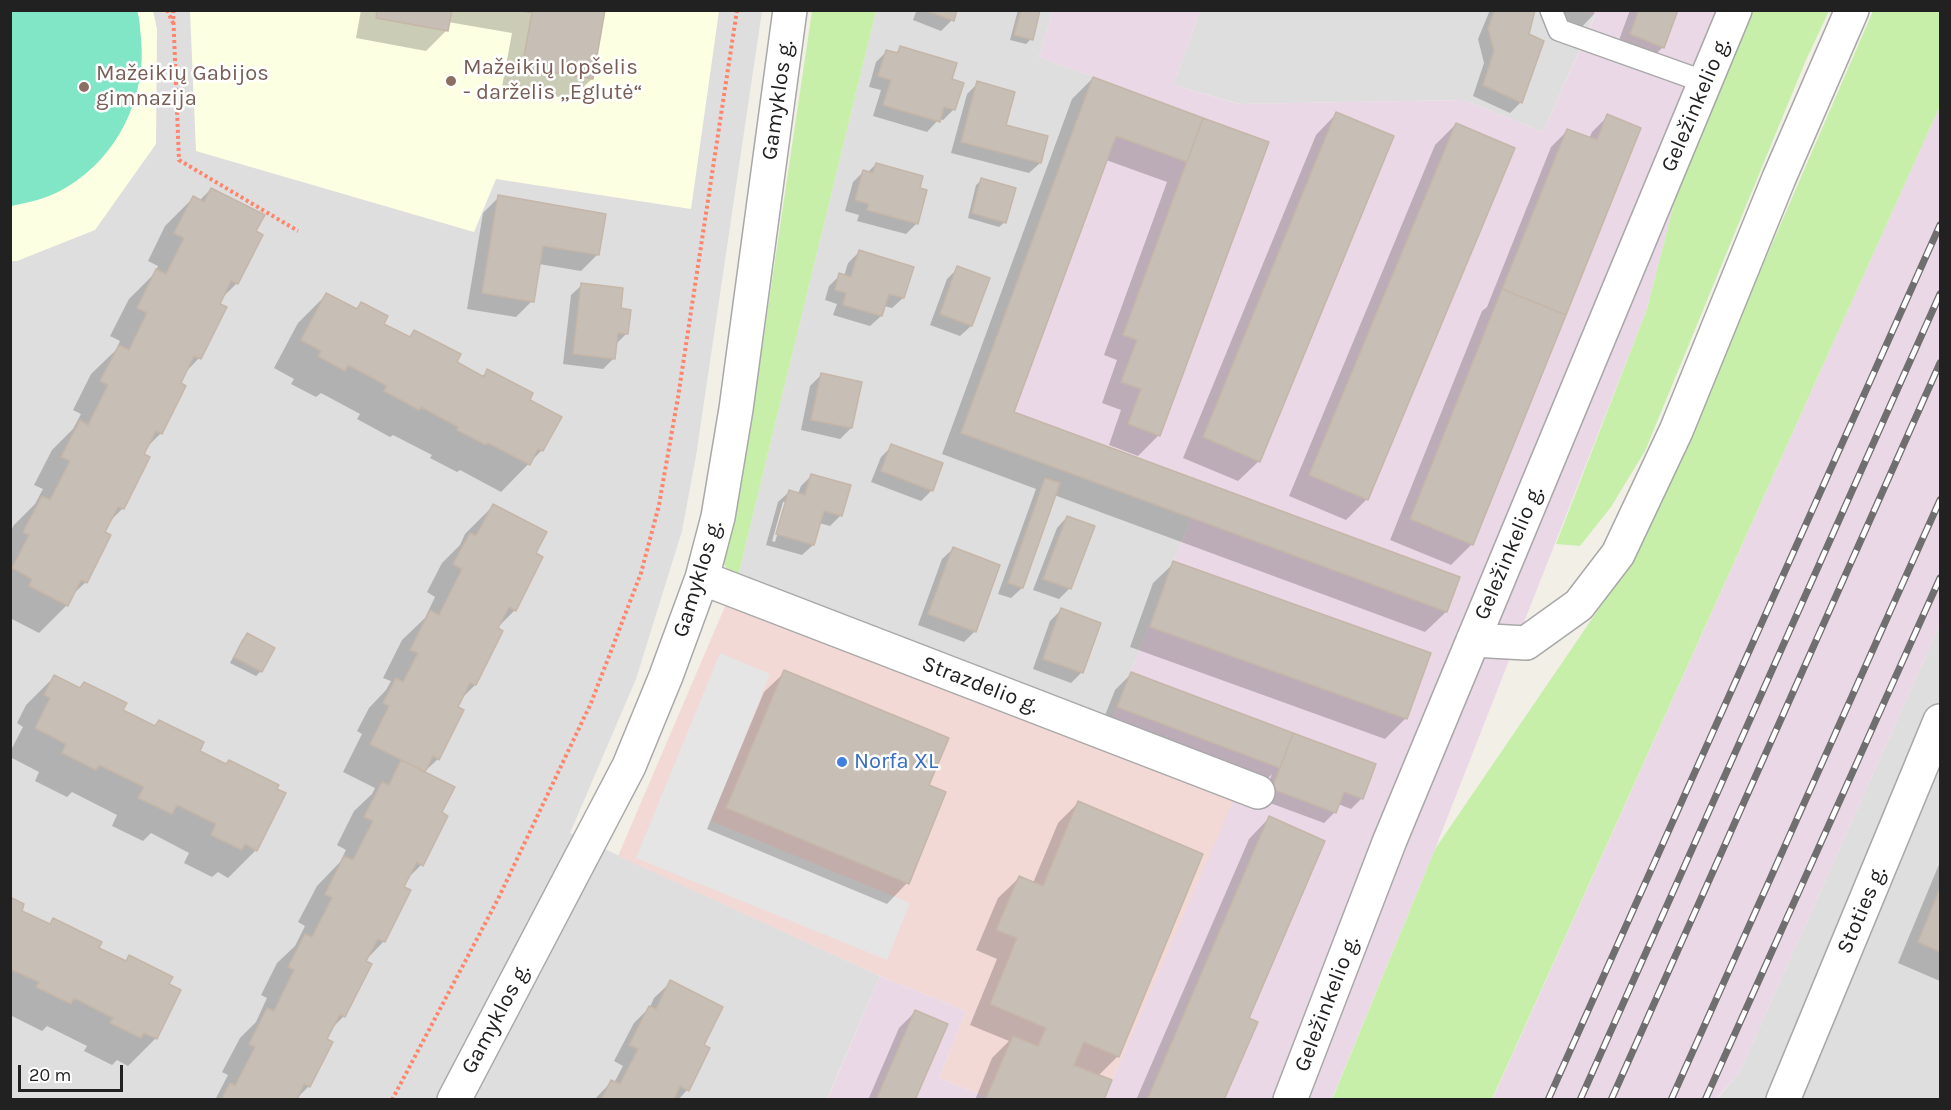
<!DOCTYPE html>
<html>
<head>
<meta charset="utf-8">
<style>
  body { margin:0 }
  #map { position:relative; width:1951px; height:1110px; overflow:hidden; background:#f2efe7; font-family:Karla,sans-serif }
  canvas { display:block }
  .frame { position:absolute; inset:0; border:12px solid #212121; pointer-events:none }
  .scale { position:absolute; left:18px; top:1065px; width:105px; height:27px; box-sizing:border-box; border:3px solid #212121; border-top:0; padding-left:8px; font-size:18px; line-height:21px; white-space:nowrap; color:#212121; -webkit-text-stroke:4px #fff; paint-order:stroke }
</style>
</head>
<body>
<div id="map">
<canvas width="1951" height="1110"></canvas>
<div class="frame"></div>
<div class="scale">20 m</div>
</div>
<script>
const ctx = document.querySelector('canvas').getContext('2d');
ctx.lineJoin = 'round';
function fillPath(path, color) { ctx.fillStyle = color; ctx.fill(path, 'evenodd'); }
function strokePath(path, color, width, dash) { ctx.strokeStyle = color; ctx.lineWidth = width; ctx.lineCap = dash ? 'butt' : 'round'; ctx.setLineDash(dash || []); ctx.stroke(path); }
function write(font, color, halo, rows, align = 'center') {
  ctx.font = font + ' Karla,sans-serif'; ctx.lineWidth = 5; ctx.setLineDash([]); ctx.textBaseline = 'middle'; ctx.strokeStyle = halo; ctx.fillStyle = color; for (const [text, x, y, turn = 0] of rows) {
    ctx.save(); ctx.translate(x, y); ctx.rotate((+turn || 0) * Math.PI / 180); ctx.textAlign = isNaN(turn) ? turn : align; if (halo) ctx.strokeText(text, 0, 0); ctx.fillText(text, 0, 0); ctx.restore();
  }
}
const residential = new Path2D(`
  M1583,10L1595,15L1543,132L1464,100L1240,104L1173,85L1200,11Z
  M10,11H762L696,456L682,531L636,679L570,833L880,976L827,1099H11Z
  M876,11H1053L1039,57L1093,77L962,433L1191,518L1110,725L738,576Z
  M1940,624V1099L1716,1100L1739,1073Z`);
const commercial = new Path2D(`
  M738,576L1247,771L1104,1099H991L939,1078L966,1011L880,976L618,856Z`);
const industrial = new Path2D(`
  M1053,11H1200L1173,85L1239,104L1464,100L1543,132L1595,16L1583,11H1751L1679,184L1647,309L1435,849L1332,1099H1104L1246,771L1110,725L1191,518L961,433L1093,77L1039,57Z
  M1940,106V624L1739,1073L1716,1099L1492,1100Z
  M880,976L966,1011L939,1078L991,1099L827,1100Z`);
const education = new Path2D(`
  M10,11H153L157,29L156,144L95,230L17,261H10Z
  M190,11H719L691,209L496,179L474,232L196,151Z`);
const grass = new Path2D(`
  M812,11H876L738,576L728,570L722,561L758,375Z
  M1751,11H1829L1806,60L1645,451L1611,507L1580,546L1556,544L1647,309L1679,184Z
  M1873,11H1940V106L1492,1099L1332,1100L1435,849L1628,566L1675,468Z`);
const pitch = new Path2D(`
  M10,11H137C140,19 140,29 141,38C147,96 118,157 67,187C50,198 30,202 11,206Z`);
const parking = new Path2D(`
  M720,653L770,674L711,821L910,903L887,960L636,858Z`);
const shadow = new Path2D(`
  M361,10H603L592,79L571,99L502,87L512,33L448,22L447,30L426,51L356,38Z
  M912,10H956L952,20L941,31L913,20L916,12Z
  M1018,10H1039L1031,39L1026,44L1010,40Z
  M1490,10H1534L1527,35L1542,42L1520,103L1510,113L1473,96L1484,63L1478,39Z
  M1549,10H1595L1594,14L1578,31Z
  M1630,10H1676L1663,47L1647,63L1615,51Z
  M900,48L950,80L954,109L943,120L939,119L927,132L873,116L881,90L869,87L876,62L887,51L895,54Z
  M1093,78L1267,143L1159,435L1138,456L1109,445L1121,410L1102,403L1117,360L1104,355L1167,182L1106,160L1013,413L1458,578L1446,612L1425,632L1054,495L1022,588L1011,598L998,594L1036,489L942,454L1072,99Z
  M978,83L1004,126L1040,163L1029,173L951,153L967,94Z
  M1336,114L1259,461L1238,481L1183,458L1316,135Z
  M1608,116L1472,544L1451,565L1390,540L1482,311L1487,307L1551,147L1567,131L1589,139L1592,132Z
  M1456,124L1367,499L1346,520L1289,496L1435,145Z
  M876,164L918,189L917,223L906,234L857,221L859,215L845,211L853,182L863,172L867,173Z
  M982,180L1005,222L999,227L968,218L976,185Z
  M211,189L254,232L237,283L220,300L199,358L183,375L161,433L146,448L142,455L148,458L122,509L108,523L86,582L71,596L67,605L39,633L10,618V532L14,525L35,504L43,489L34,485L52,450L73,429L81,414L73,410L91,374L116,350L120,341L110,336L129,299L154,274L158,266L148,261L165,226L193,198L199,201Z
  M499,197L597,255L581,271L539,264L532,301L516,317L467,309L483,213Z
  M859,252L903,298L892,308L884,306L881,316L870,326L833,315L837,304L825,300L829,286L840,275L844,276L848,263Z
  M958,268L971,326L960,336L930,325L947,279Z
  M582,285L620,310L627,333L616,344L614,358L603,369L563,364L571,295Z
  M326,295L355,310L361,303L382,324L408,338L414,332L455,363L481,377L488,371L528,400L542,450L501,492L460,470L457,472L430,458L432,455L393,435L390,437L357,419L360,414L321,393L316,397L291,384L294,379L274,368L298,323Z
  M821,375L851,428L840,439L801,430L810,386Z
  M892,446L932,490L921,501L871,482L881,457Z
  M812,475L841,515L830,526L819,523L813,545L802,555L766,545L778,502L789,492L798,494L801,486ZM783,502H787L775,542L772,541Z
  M493,506L534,554L515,610L496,629L501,632L475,685L461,699L438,759L423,773L440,813L421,865L406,880L384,941L364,962L370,965L344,1016L330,1030L309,1086L295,1100H215L228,1075L222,1072L240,1038L256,1022L267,998L261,995L277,963L295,946L305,926L298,922L317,886L340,862L346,850L337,845L354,811L372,794L375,788L343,772L362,734L357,731L369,708L386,690L391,681L383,678L402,640L425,618L435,597L427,592L442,563L460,545L465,534Z
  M1067,517L1070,588L1059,599L1033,590L1057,528Z
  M953,549L975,631L964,642L918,625L942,559Z
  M1174,563L1406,718L1385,739L1130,647L1153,583Z
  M1061,610L1082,672L1071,683L1033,669L1050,621Z
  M247,635L261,671L256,676L230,663L242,640Z
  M785,672L927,786L944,793L907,883L887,904L707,829L764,692Z
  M1131,674L1362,798L1351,809L1338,804L1335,812L1324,823L1262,800L1272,774L1262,784L1102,723L1115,690Z
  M54,677L79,689L85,683L121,711L154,727L159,722L198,751L256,850L228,878L218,872L212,877L184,863L189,853L151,833L143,841L112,826L117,815L72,792L67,797L35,781L39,772L10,757V752L23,727L17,723L26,705Z
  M1078,803L1118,1056L1098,1076L1102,1100H975L992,1058L1009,1041L970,1025L997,959L976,950L998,898L1019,878L1033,883L1058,823Z
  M1269,818L1247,1018L1223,1100H1136L1249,839Z
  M1940,862V981L1898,963Z
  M10,899L20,911L49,925L53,920L97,949L124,962L129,957L167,984L156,1038L128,1066L117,1060L112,1065L84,1051L87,1046L47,1026L42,1031L10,1015L12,1010H10Z
  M671,982L702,1045L687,1090L678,1100H594L611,1082L614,1083L623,1066L614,1061L634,1023L650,1007L654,998Z
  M915,1012L914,1100H868L899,1028Z`);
const building = new Path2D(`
  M377,10H452L448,31L376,18Z
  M518,10H605L593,79L522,67L532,13Z
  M925,10H957L954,21Z
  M1021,10H1040L1033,40L1014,35Z
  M1495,10H1535L1529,34L1544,41L1522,103L1483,85L1494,51L1488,28Z
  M1639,10H1678L1664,48L1630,34Z
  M900,46L957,63L952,79L964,83L955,110L944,107L940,122L883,105L891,80L878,76L886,50L898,53Z
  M1093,77L1203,118L1187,162L1116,136L1014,412L1460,577L1447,612L961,433Z
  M977,81L1015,92L1006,125L1048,136L1041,163L961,142Z
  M1336,112L1394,136L1260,462L1203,437Z
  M1607,114L1641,128L1566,315L1502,289L1567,129L1597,140Z
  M1203,118L1269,142L1160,436L1128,424L1141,389L1121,382L1137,340L1123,335Z
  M1456,123L1515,148L1368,500L1309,475Z
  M876,163L923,176L920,188L927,190L918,224L867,210L869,204L855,200L863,170L873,173Z
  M981,178L1016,188L1006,223L972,213Z
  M211,188L265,215L256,231L263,235L238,284L231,281L220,304L227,307L201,359L194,356L181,383L186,386L162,434L156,431L144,454L150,457L124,509L118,507L105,532L111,535L87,583L81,580L68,606L29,586L32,579L12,568L29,535L23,532L42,496L50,500L70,461L61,457L80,420L88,425L108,385L100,381L119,345L129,350L147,313L137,308L156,269L166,274L184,238L174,233L193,196L204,202Z
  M498,195L606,214L599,255L543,246L534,302L482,293Z
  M859,250L914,267L904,298L889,294L882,316L843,305L846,293L835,290L839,273L851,277Z
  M957,266L990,278L972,326L940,314Z
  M581,283L623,288L621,308L631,310L628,334L618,333L615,359L573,354Z
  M1502,289L1566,315L1473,545L1410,519Z
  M326,293L357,309L361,302L388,316L384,324L410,337L414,330L461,354L457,362L484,377L487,369L533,393L530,400L562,417L543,451L538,449L530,465L488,443L486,445L457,430L458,427L421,407L419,410L384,391L387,386L348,365L345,371L318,356L321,351L301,340Z
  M821,373L862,382L852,428L811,420Z
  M891,444L943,463L933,491L881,471Z
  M811,474L851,485L842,516L824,511L814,545L776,534L789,490L805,495Z
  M1045,478L1060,483L1023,588L1008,583Z
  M493,504L547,532L536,553L543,557L516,611L509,607L498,628L503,631L476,685L470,683L458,707L464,710L439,760L433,756L425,772L370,744L389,706L383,703L396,678L403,682L418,653L410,650L430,610L439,615L462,569L453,564L470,533L476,536Z
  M1067,516L1095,526L1071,589L1043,579Z
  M953,547L1000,565L976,632L928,614Z
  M1173,561L1431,653L1407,719L1150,627Z
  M1061,608L1101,623L1083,673L1043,659Z
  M247,633L275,648L262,672L234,657Z
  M784,670L949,738L929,785L946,792L909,884L726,808Z
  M1131,672L1293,733L1280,768L1117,707Z
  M54,675L80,688L84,682L127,703L123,710L155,726L159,720L204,742L200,751L226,764L229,760L279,785L277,789L286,793L257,851L245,844L242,850L211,835L216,824L177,805L172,814L138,798L144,787L99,765L96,770L62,753L66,744L35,728L50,698L44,695Z
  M1293,733L1376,764L1363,799L1344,792L1336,813L1272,789Z
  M401,760L455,787L442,812L448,816L423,866L417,862L404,887L411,890L385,942L378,939L366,961L372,964L345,1017L340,1014L327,1039L333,1042L310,1087L304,1084L297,1100H221L230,1083L235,1086L255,1047L249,1044L267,1008L274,1011L294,970L288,967L305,934L312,937L332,898L325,894L344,856L353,860L373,821L364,817L382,782L389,785Z
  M1078,801L1203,854L1119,1057L1084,1042L1074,1065L1112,1080L1104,1100H991L986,1098L1013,1036L1038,1046L1046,1028L990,1004L1017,938L996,930L1019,876L1043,886Z
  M1269,816L1325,841L1249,1018L1258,1022L1224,1100H1147Z
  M1940,888V952L1918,942Z
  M10,897L24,904L22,911L50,924L53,918L102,942L99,948L126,961L129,955L173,977L169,984L181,990L157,1039L144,1033L141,1038L110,1023L113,1018L74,998L71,1004L36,987L39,982L10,969Z
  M670,980L723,1007L704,1045L710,1048L689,1091L680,1086L674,1100H601L611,1080L620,1084L638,1049L629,1045L649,1006L656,1009Z
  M915,1010L948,1024L915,1100H876Z`);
const path = new Path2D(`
  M167,10L173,23
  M173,10L179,160L298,231
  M392,1100L498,899L591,703L641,573L659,505L678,397L737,10`);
const service = new Path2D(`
  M1551,10L1559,30L1705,82`);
const minor = new Path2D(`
  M702,578L1258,792
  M1473,640L1526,643L1579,605L1618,554L1676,431L1779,178L1852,10
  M454,1100L629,766L666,676L702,578L718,517L736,409L790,10
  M1290,1100L1390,840L1735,10
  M1783,1100L1940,721`);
const rail = new Path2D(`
  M1548,1100L1940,225
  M1580,1100L1940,294
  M1611,1100L1940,363
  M1671,1100L1940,500
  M1705,1100L1940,578`);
const markers = [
  [451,81,6,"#8d6e63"],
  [84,87,6,"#8d6e63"],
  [842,762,6,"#3f7fe0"]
];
const educationNames = [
  ["Mažeikių lopšelis",463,68],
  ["- darželis „Eglutė“",463,93],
  ["Mažeikių Gabijos",96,74],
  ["gimnazija",96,99]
];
const streetNames = [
  ["Gamyklos g.",778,100,-82],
  ["Geležinkelio g.",1696,105,-67],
  ["Geležinkelio g.",1509,553,-67],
  ["Gamyklos g.",698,579,-73],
  ["Strazdelio g.",980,685,21],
  ["Stoties g.",1862,910,-67],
  ["Geležinkelio g.",1327,1004,-69],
  ["Gamyklos g.",496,1019,-62]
];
const shopNames = [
  ["Norfa XL",854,762]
];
fillPath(residential, '#dfdede');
fillPath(commercial, '#f3d9d5');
fillPath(industrial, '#ebd8e7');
fillPath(education, '#fdffe3');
fillPath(grass, '#c7efaa');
fillPath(pitch, '#80e6c5');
fillPath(parking, '#e5e5e5');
fillPath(shadow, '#0003');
fillPath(building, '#c7beb6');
strokePath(building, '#c5b6a8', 1.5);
strokePath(service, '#a8a8a8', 24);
strokePath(minor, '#a8a8a8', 36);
strokePath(path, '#ff846b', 4, [3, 3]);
strokePath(service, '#fff', 21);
strokePath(minor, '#fff', 33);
strokePath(rail, '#6f6f6f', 7);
strokePath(rail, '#fff', 4.5, [14]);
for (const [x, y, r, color] of markers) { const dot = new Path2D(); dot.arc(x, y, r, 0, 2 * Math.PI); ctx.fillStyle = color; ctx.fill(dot); strokePath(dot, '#fff', 2); }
write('22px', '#785e54', '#fff', educationNames, 'left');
write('22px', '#212121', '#fff', streetNames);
write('22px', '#366cbe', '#fff', shopNames, 'left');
</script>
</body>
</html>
